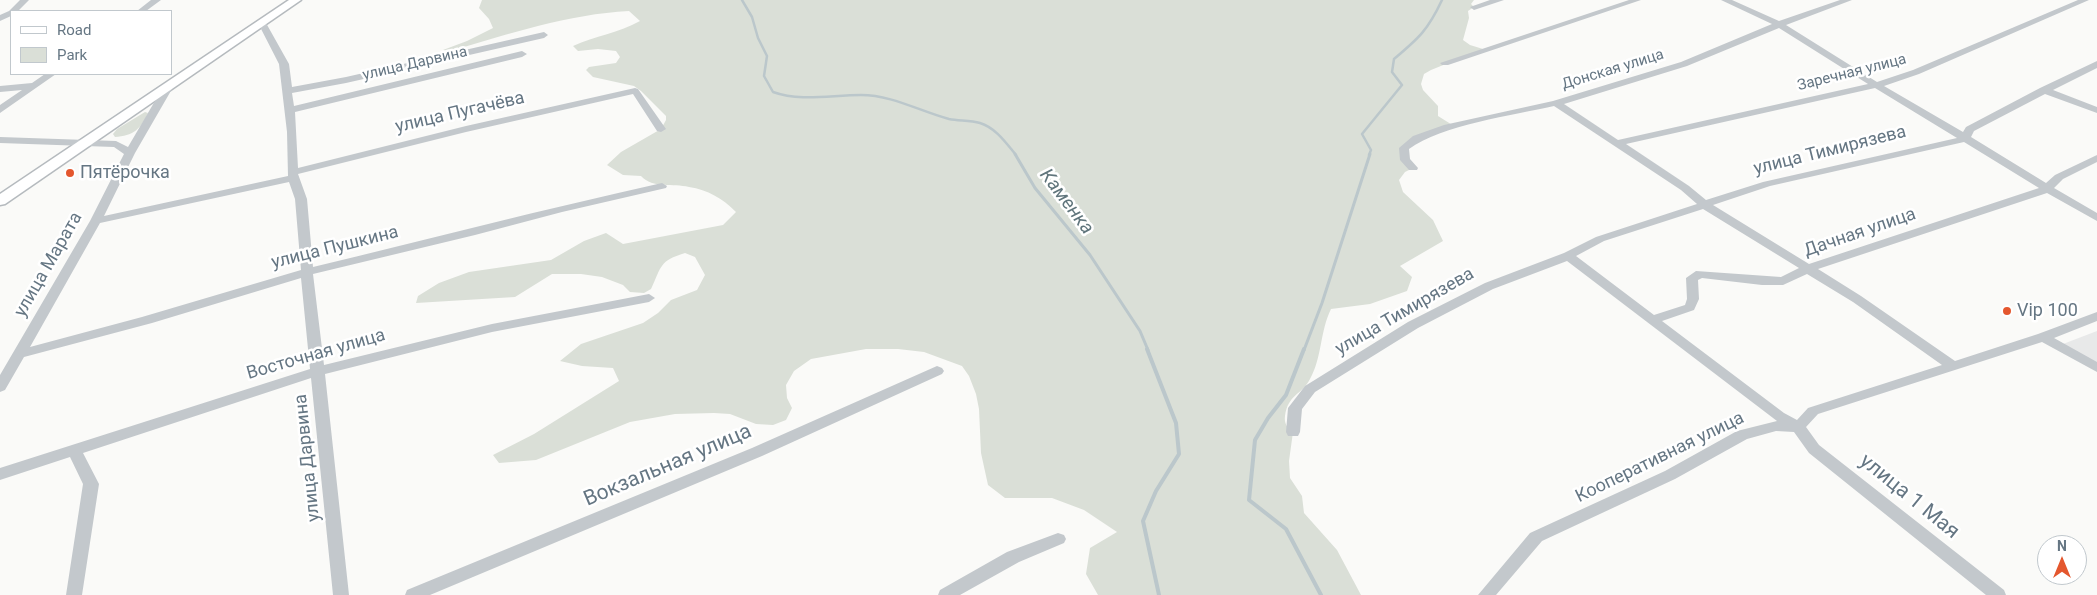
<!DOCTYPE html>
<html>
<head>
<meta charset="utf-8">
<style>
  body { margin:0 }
  #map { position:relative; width:2097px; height:595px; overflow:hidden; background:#fafaf8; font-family:Roboto,sans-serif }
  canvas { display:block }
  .legend { position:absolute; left:10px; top:10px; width:162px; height:65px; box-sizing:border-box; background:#fff; border:1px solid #c1c8cd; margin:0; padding:6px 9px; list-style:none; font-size:15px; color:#657683 }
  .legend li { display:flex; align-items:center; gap:10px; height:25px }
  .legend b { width:25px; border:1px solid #c1c8cd }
  .north { position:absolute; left:2037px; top:535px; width:50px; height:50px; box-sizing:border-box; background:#fff; border:1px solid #c1c8cd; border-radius:50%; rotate:0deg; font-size:14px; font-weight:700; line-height:20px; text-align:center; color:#657683 }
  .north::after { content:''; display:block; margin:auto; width:18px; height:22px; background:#e4572e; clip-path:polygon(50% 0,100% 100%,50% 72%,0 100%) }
</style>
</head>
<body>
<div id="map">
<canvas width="2097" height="595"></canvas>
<ul class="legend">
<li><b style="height:6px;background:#fff"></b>Road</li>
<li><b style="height:14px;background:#dadfd7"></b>Park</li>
</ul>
<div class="north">N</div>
</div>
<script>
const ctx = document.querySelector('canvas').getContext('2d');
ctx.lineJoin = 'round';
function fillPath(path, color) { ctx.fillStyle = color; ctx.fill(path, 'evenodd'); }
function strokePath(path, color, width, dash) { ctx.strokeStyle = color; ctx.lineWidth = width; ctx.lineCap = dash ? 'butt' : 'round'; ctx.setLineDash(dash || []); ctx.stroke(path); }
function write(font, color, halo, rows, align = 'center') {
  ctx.font = font + ' Roboto,sans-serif'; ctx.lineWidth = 5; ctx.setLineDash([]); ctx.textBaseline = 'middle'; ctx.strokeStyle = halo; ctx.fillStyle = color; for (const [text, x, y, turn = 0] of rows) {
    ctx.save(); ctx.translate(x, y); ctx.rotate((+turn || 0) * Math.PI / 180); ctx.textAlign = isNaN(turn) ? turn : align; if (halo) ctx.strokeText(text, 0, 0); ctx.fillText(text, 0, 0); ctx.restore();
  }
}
const built = new Path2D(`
  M2097,331V363L2063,344Z`);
const green = new Path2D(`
  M482,0H1474L1471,4L1474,7L1468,11L1469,18L1463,40L1470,45L1483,49L1431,70L1424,74L1421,84L1423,90L1438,106V116L1454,126L1404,148L1413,168L1405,172L1399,180L1403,192L1433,220L1443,241L1400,266L1412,277L1407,291L1370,304L1331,309C1320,331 1322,358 1310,379C1302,395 1288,394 1285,416C1284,423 1287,428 1293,432L1289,461L1290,478L1302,496L1304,513L1337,550L1361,595H1098L1086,574L1090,548L1117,532L1084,510L1052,498H1005L988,485L981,453L979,409L976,394L969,376L962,366L924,352L898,349H866L811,359L794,371L786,385L787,398L792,408L786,420L773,425L756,424L730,414L714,413L675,414L630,422L536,460L499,463L493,455L534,434L619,381L613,368L582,366L560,361L581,344L643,323L658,313L671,300L697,290L705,275L695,257L685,253C659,261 662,266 651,289L644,293L630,292L623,285L602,277L581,274H552L515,297L416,303L418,296L439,283L469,272L551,260L584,241L606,233L623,244L723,225L736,212C722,198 708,190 689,187C673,183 653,189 641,176L623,175L607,165L621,152L661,129L666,120V116L641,91L634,86L593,77L586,70L589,67L616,63L620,57L616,51L598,49L578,51L573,46C595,36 619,33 640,21L629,11C569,14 508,34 451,51L443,50L467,41L493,28L489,19L479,8Z
  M145,112L148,113C141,129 133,136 115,137L113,134L117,129Z`);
const streamFar2 = new Path2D(`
  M742,0L752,17L758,38L767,56L764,76L773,92C801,102 831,95 861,95C892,95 919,111 949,119C959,121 970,120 980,123C996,128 1006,143 1016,155
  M1369,155L1371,150L1362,134L1402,85L1392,72L1394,59C1419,38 1428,30 1442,0`);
const streamFar1 = new Path2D(`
  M1015,154L1035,188L1090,255L1140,331L1148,350
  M1304,350L1322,303L1370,154`);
const stream = new Path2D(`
  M1147,349L1176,423L1179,454L1156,491L1143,521L1159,595
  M1304,349L1286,395L1268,418L1255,440L1249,500L1286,529L1321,595`);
const minor = new Path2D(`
  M20,0H29L18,11H11V16L0,21V15L9,11Z
  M151,0H161L146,11H137Z
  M1490,0H1504L1474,10L1470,7Z
  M1629,0H1641L1448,65H1442L1440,63Z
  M1721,0H1732L1779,21L1840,0H1852L1786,25L1877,82L1913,70L2078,0H2089L1919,74L1884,86L1963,132L1966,127L2040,88L2097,61V68L2053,90L2097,107V113L2045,94L1974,131L1971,137L2046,183L2055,175L2097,155V162L2063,179L2054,188L2097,213V221L2047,193L1818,269L1861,296L1955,361L2038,334L2097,312V321L2054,338L2097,362V372L2042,342L1818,414L1806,427L1819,445L2004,590L2006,595H1986L1809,453L1794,432L1776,431L1747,439L1675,479L1542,541L1496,595H1478L1530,533L1665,471L1737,431L1777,421L1567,261L1493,289L1418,328L1315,392L1302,409L1300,432L1298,436H1288L1286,432L1288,408L1305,386L1408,322L1485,283L1564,253L1596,237L1697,204L1681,190L1554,106C1514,115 1441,125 1409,149L1410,159L1418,168L1417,170H1409L1400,160L1399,148L1413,136L1444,125L1553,101L1681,62L1772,24ZM1779,28L1868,84L1618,140L1564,104L1687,66ZM1875,88L1957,138L1763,182L1706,200L1689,186L1626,144ZM1964,142L2039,188L1809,264L1713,205L1770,186ZM1703,209L1799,268L1781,277L1696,271L1686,278L1687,299L1685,305L1654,315L1576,256L1604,241ZM1807,274L1853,302L1942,365L1808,408L1797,420L1784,413L1662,321L1694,310L1699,299L1698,280L1702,278L1762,285H1783Z
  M262,20L266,23L289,64L292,87L346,77L544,32L548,35L544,38L346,83L292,93L294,106L522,51L527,54L522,57L295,112L298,168L466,126L635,88L638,89L666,129L661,132L657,131L633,94L466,132L298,174L307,199L313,267C429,239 545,209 662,183L667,186L666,188L562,212L475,235L313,274L324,365L492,324L649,294L655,298L649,302L492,332L325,374L349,595H333L311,378L83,453L99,484L82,595H66L83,484L70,457L0,480V468L310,369L301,278L152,323L24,357L5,390L0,392V375L90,221L124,154L114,147L0,143V137L116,141L128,147L162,89L167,86L172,89L135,153L104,216L288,176L287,132L279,64L258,23ZM289,182L295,199L301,270L142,317L30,347L100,223Z
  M45,74H56L0,113V105L22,90L0,92V86L32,83Z
  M937,366L942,368L944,371L942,374L762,456L430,595H405L407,590L752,448Z
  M1058,533L1064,535L1066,539L1064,543L1019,562L960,595H938L940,590L1007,552Z`);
const major = new Path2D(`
  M289,0H301L5,204L0,205V194Z`);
const markers = [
  [70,173,5,"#e4572e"],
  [2007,311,5,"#e4572e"]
];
const farStreetnames = [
  ["улица Дарвина",415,64,-13],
  ["Донская улица",1613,70,-17],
  ["Заречная улица",1852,73,-14]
];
const streetNames = [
  ["улица Пугачёва",460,113,-13],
  ["улица Тимирязева",1830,151,-14],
  ["Дачная улица",1860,233,-19],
  ["улица Пушкина",335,248,-14],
  ["улица Марата",49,265,-60],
  ["улица Тимирязева",1405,312,-30],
  ["Восточная улица",316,355,-16],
  ["улица Дарвина",308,458,-96],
  ["Кооперативная улица",1660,458,-26]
];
const poiNames = [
  ["Пятёрочка",80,173],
  ["Vip 100",2017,311]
];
const waterNames = [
  ["Каменка",1066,202,53]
];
const nearStreetnames = [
  ["Вокзальная улица",668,466,-23],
  ["улица 1 Мая",1909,497,39]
];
fillPath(built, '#e8e9e9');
fillPath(green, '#dadfd7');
strokePath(streamFar2, '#bbc7cb', 2.5);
strokePath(streamFar1, '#bbc7cb', 3);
strokePath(stream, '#bbc7cb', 4);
strokePath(major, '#b5babe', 3);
fillPath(minor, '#c3c8cc');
fillPath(major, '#fff');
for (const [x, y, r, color] of markers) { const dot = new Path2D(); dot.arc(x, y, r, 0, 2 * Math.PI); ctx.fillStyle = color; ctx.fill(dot); strokePath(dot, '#fff', 2); }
write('15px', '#657683', '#fff', farStreetnames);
write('18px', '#657683', '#fff', streetNames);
write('18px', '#657683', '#fff', poiNames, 'left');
write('italic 19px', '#60757c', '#fff', waterNames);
write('21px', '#657683', '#fff', nearStreetnames);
</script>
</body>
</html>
